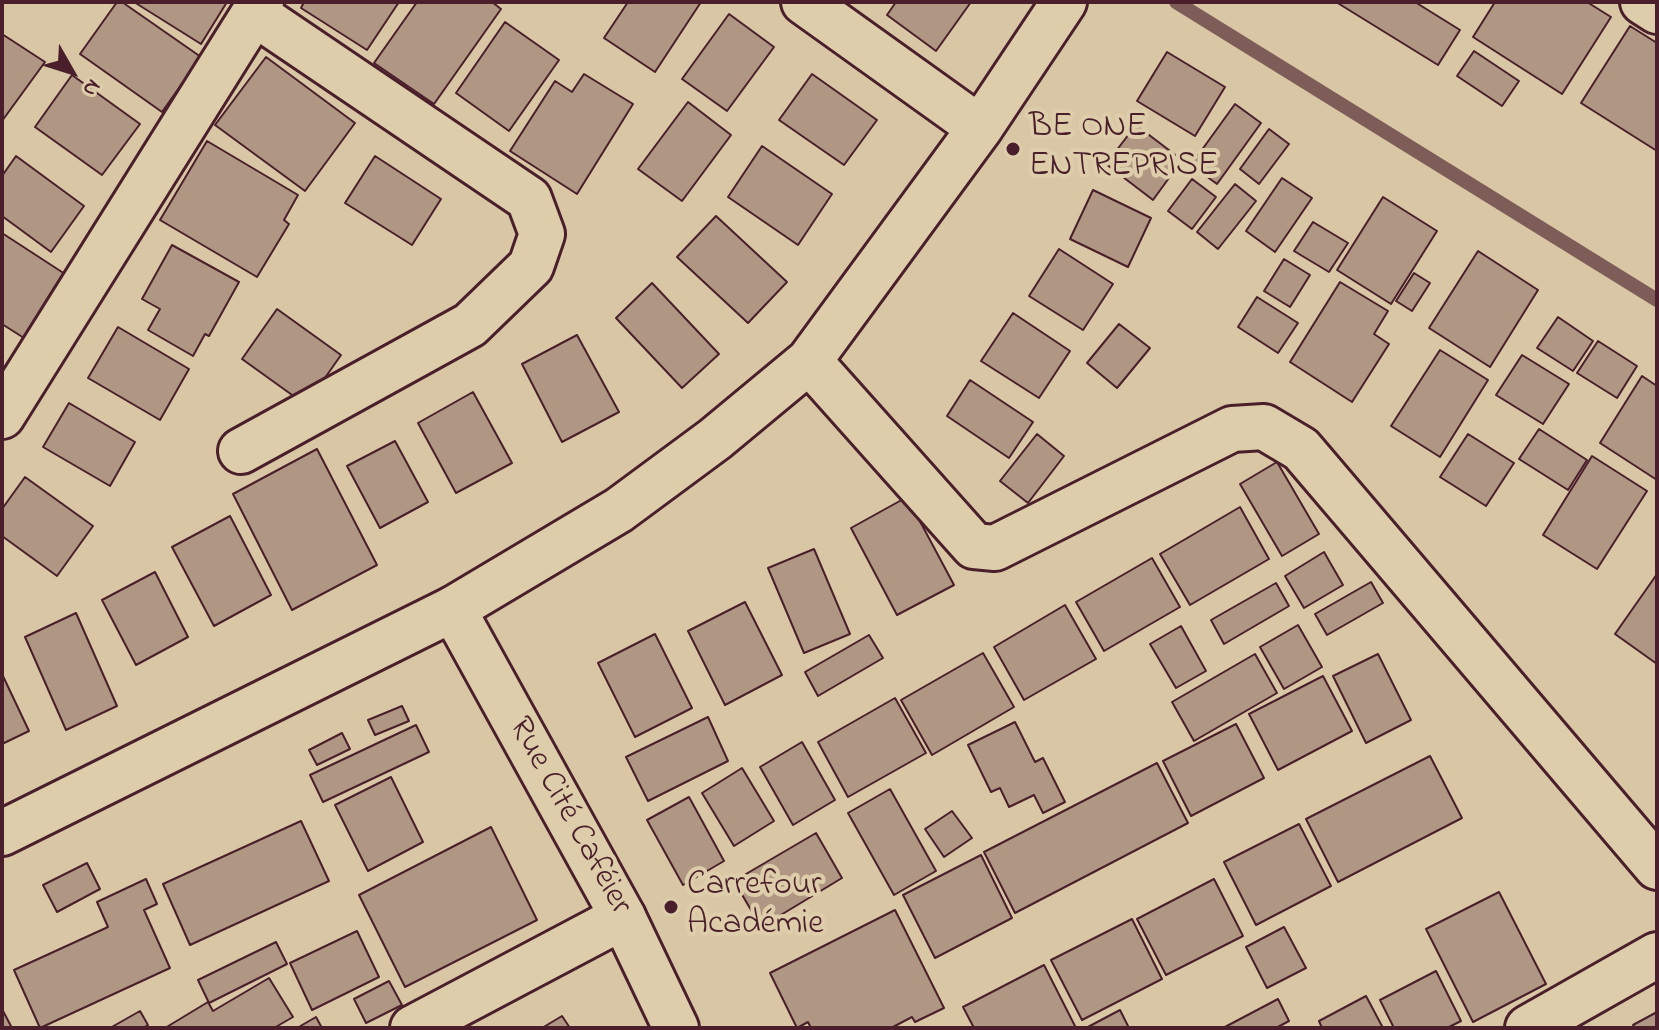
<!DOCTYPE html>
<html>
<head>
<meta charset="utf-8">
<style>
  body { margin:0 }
  #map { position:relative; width:1659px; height:1030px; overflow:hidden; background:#d8c6a5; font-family:"Indie Flower",sans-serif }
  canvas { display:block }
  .frame { position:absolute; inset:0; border:4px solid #4a1f2b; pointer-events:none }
  .north { position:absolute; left:32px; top:32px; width:80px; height:80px; -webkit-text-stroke:6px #decdaa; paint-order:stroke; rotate:129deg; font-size:22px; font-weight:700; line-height:32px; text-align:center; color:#4a1f2b }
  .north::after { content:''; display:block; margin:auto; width:28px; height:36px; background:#4a1f2b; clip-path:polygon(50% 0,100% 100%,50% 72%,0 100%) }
</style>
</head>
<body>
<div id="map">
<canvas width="1659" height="1030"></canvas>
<div class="frame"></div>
<div class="north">N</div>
</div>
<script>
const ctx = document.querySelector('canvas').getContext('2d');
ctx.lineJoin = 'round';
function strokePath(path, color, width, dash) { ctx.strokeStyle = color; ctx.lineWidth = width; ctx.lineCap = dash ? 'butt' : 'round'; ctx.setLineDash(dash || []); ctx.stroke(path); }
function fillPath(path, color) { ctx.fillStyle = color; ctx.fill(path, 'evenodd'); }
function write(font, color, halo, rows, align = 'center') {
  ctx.font = font + ' "Indie Flower",sans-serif'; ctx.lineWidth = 8; ctx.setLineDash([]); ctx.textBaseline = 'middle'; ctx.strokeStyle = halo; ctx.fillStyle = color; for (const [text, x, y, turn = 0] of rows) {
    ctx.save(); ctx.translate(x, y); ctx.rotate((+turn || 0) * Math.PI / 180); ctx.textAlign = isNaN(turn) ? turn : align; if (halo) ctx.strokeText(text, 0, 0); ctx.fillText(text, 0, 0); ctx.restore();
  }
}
const stream = new Path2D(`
  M1176,2L1657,300`);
const building = new Path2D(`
  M117,2H122L201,57L162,112L80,54Z
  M134,2H227L201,44Z
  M304,2H399L367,50L301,8Z
  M417,2H492L501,9L434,104L374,63Z
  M628,2H701L655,72L604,38Z
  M896,2H971L936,51L887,15Z
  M1336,2H1415L1460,30L1438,65Z
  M1495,2H1587L1611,17L1562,94L1473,37Z
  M729,14L774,47L727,111L682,79Z
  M505,22L559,60L509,131L456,93Z
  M1630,26L1657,43V151L1581,103Z
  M2,34L45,62L2,121Z
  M1474,51L1519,81L1502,106L1457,76Z
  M1167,52L1225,87L1195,136L1137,101Z
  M266,57L355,123L305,191L215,125Z
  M584,74L633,104L577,194L510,151L555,81L572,92Z
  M812,74L877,120L844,165L779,120Z
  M72,75L140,124L102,175L35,127Z
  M688,102L731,135L682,201L638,169Z
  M1235,104L1261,123L1217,184L1191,165Z
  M1136,125L1182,160L1153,200L1106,164Z
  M1269,129L1289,144L1259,184L1240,169Z
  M207,141L298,195L284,220L289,224L257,277L160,220Z
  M762,146L832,194L798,245L728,197Z
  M16,156L84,206L51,252L2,216V176Z
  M375,156L441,199L412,245L345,203Z
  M1282,178L1312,198L1275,252L1246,231Z
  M1192,179L1216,197L1192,229L1168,211Z
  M1235,184L1256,201L1218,249L1197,232Z
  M1093,190L1151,218L1128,267L1070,239Z
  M1383,197L1437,231L1391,304L1337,270Z
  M716,216L787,282L748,323L677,257Z
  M1313,222L1348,243L1329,272L1294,251Z
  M2,233L65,274L24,338L2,324Z
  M172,245L239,282L209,336L205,334L193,356L148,330L160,309L142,299Z
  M1059,249L1113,284L1083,330L1029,296Z
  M1478,251L1538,290L1490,367L1429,328Z
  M1284,259L1310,275L1290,307L1264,291Z
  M1414,273L1430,283L1412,311L1396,301Z
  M1340,282L1388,311L1374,334L1389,344L1352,402L1290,362Z
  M652,283L719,354L682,388L616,318Z
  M1257,297L1298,323L1278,353L1238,327Z
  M277,309L341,355L306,405L242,359Z
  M1013,313L1070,351L1039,398L981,361Z
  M1558,317L1593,341L1573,371L1537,348Z
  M1119,324L1150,348L1117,388L1087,363Z
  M118,327L189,369L160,420L88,378Z
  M577,335L619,412L562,442L522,364Z
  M1598,341L1637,366L1617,398L1577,373Z
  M1440,350L1488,380L1440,457L1391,426Z
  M1522,355L1569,384L1543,424L1496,395Z
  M1642,376L1657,386V480L1600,443Z
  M970,380L1033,422L1009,458L947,416Z
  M473,392L512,463L456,493L418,423Z
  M69,403L135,442L110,486L43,447Z
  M1539,429L1587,460L1568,490L1519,459Z
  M1037,434L1064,456L1028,503L1000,481Z
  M1468,434L1514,463L1486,506L1440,477Z
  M395,441L428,502L380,528L347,466Z
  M317,449L377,565L292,610L233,494Z
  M1592,456L1647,491L1597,569L1543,535Z
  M1277,462L1319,534L1282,556L1240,484Z
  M25,477L93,526L57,576L2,536V509Z
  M907,497L954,585L897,615L851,528Z
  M1240,507L1269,559L1190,605L1160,554Z
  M230,516L271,595L214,626L172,547Z
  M814,549L850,634L804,653L768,568Z
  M1324,552L1343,585L1304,608L1285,576Z
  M1152,558L1180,607L1104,651L1076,602Z
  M155,572L188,637L136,665L102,600Z
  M1657,574V664L1615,634Z
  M1371,582L1383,603L1327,635L1315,614Z
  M1276,583L1289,606L1224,644L1211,620Z
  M745,602L782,675L725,705L688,631Z
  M1065,605L1096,659L1024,700L994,647Z
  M76,613L117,706L66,730L25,637Z
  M1298,625L1322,667L1284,689L1260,647Z
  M1181,626L1206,671L1176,688L1150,644Z
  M655,634L692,708L635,737L598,663Z
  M869,635L883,658L818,696L805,672Z
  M983,653L1014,707L932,755L901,700Z
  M1255,654L1277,693L1194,741L1172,702Z
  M1378,654L1411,720L1366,743L1333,676Z
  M2,674L29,731L2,744Z
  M1323,676L1352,731L1278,770L1249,714Z
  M895,698L926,753L848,797L818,742Z
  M402,706L409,721L375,735L368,720Z
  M708,717L728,761L648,801L626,757Z
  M1015,722L1035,762L1043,758L1065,802L1043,813L1034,795L1009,807L1000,788L991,792L968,745Z
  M1236,724L1264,778L1191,816L1163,761Z
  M416,725L429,752L323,802L310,775Z
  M342,733L350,749L317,765L309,750Z
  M802,742L835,800L793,825L760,767Z
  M1430,756L1462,818L1338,882L1306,819Z
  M1157,763L1188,823L1015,913L984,852Z
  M742,768L774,821L734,846L702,793Z
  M391,777L423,842L368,871L335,805Z
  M890,789L936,871L894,895L848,813Z
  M689,797L724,861L683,885L647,820Z
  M952,811L972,838L944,857L925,829Z
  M301,821L329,881L190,945L163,884Z
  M1299,824L1331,886L1256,925L1224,862Z
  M491,827L537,920L405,987L359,895Z
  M816,833L842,878L761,927L734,881Z
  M981,855L1012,918L935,958L903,895Z
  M87,863L100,889L57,912L43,885Z
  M146,879L157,904L144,910L170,968L40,1028L14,970L108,927L97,902Z
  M1214,879L1243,936L1166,975L1137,919Z
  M1499,892L1546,984L1473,1022L1426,929Z
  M895,910L944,1008L915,1022L912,1017L891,1028H811L808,1022L797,1028L770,973Z
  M1132,919L1162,979L1082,1020L1051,960Z
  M1284,927L1306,968L1267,988L1246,947Z
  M357,931L379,977L312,1010L290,963Z
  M276,942L287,964L209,1003L198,980Z
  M1044,965L1076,1028H974L963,1007Z
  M1436,971L1461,1021L1447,1028H1394L1380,1000Z
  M269,978L293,1017L274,1028H165L208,1002L213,1011Z
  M389,981L402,1005L366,1023L354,999Z
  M1366,996L1383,1028H1322L1319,1021Z
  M1278,999L1289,1021L1276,1028H1223Z
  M2,1009L12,1028H2Z
  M1120,1010L1129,1028H1086Z
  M140,1011L148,1025L143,1028H110Z
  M1657,1012V1028H1635L1633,1025Z
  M562,1016L570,1028H542Z
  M316,1017L322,1028H297Z`);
const minor = new Path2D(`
  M804,2L980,128
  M1643,2L1657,11
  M809,361L974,546L995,548L1232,429L1264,427L1301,449L1657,867
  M2,416L261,2
  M241,451L470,325L531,266L542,234L529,199L254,13
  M453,609L619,510L715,439L809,361L980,128L1064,2
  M413,1028L623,917
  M1528,1028L1657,955`);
const tertiary = new Path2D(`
  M2,833L453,609L623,917L676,1028`);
const markers = [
  [1013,149,8,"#4a1f2b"],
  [671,907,8,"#4a1f2b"]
];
const poiNames = [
  ["BE ONE",1029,129],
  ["ENTREPRISE",1029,168],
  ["Carrefour",687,887],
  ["Académie",687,926]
];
const streetNames = [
  ["Rue Cité Caféier",568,817,61]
];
strokePath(stream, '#7e5c57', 14);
fillPath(building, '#b09783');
strokePath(building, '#4a1f2b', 2);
strokePath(minor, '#4a1f2b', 50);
strokePath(tertiary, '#4a1f2b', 50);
strokePath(minor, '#decdaa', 44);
strokePath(tertiary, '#decdaa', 44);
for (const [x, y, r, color] of markers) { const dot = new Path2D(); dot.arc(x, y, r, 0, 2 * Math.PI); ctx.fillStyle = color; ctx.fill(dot); strokePath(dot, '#decdaa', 3); }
write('34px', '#4a1f2b', '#decdaa', poiNames, 'left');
write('34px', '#4a1f2b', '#decdaa', streetNames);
</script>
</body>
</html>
